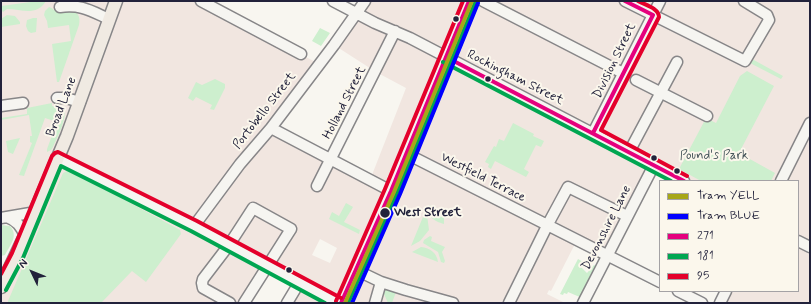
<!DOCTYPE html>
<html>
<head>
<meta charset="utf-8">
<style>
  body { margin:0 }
  #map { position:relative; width:811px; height:304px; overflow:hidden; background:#f8f6f0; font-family:Mynerve,sans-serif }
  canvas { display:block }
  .frame { position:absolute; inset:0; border:2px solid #22223b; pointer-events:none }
  .legend { position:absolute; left:659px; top:180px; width:140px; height:112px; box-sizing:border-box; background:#fbf7ec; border:1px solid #a4a2a5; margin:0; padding:5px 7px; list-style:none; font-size:12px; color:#22223b }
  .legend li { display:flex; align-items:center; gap:8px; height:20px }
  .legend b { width:20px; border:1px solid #a4a2a5 }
  .north { position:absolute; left:12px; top:252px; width:40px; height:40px; -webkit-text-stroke:3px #fbf7ec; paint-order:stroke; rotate:313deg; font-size:11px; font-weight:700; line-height:16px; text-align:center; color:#22223b }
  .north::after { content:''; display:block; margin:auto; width:14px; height:18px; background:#22223b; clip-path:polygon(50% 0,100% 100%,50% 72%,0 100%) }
</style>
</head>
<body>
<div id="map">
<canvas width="811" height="304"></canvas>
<div class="frame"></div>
<ul class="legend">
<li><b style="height:5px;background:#a7a718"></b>Tram YELL</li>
<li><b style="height:5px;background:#00f"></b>Tram BLUE</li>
<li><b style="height:5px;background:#e5007d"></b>271</li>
<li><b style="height:5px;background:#00a651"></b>181</li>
<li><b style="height:5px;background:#e4002b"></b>95</li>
</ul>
<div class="north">N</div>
</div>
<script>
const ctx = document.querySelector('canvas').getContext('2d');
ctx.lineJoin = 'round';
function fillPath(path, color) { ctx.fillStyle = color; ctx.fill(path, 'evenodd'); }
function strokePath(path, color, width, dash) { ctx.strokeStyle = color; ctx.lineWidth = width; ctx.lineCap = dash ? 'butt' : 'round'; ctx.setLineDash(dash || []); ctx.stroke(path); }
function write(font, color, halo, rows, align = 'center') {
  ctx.font = font + ' Mynerve,sans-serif'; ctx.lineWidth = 4; ctx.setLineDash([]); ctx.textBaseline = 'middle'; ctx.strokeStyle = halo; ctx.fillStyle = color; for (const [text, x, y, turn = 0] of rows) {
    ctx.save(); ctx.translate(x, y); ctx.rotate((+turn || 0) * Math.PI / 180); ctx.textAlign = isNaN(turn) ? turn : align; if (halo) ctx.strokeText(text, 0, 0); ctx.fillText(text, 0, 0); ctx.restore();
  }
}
const built = new Path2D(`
  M1,1H201L319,64L271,128L370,180L406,88L376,72L334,45L365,1H810V303H720L726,291H798V181H684L654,165L607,255L577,240L551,291L549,290L547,294L565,303H287L299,283L268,266L244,303H1V287L35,212L1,218ZM320,239L337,248L330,263L312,255Z`);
const green = new Path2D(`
  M38,1H46C36,17 22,9 7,9L3,12L1,10V6Z
  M49,7C53,8 54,11 58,11C61,12 65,10 68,10C77,10 81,16 79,25L59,82H57L52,44L71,41L69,25L48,28L47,21L44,15L45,11Z
  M7,15L15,16L20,22V24L1,27V19Z
  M33,18H37L36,32L31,33L28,31L26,26L27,20Z
  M320,28L330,33L321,46L312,41Z
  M752,59L783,76L781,79L750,63Z
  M747,71L774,86L739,153L775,173L771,181H701L679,169L706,118L716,123L740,76Z
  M215,79L225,84V88L214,110L210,109L212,105L196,97L193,101L188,98L196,82L202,85Z
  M52,103V106H58L63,107C69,116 57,138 53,147L51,150L47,152V149L57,122L45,118L24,176L19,175L32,143L30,142V136H32L29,115L1,120V118L27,114V108Z
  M513,123L534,134L533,136L544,141L541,147L536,145L524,169L529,172L526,177L495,161L491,169L488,167L489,164L485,162L494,146L496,147L499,139L504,141Z
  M20,138L13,154L8,152L6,141Z
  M67,171L121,198L180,230L181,234L146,282L132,271L101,303H8V301L63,173Z
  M346,203L353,207L344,222L360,230L359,234L329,219L332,212L339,216Z
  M429,205L444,212V224C434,221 427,217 429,205Z
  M425,212L427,215L429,230L420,241L411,246Z
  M1,225L10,226C19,236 10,245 5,255L1,256V239L2,237L1,236Z
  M430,236L432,237L431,241L445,247L442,252L445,261L444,263L441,262L438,252L423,243L424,240Z
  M421,247C430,248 437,253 438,262L412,252Z
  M578,259L583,262L580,266L587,273L594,265L598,267L582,298L568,292L567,294L564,293L563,295L560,294Z
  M387,289L396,292L392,303H388L383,292Z`);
const minor = new Path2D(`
  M201,1L301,54
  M333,1L375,23L410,38L684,181
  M483,1L623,73
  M625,1L745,61L769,20L767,15L744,1
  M60,7C81,4 91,11 109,19
  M636,80L707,116
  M57,98H66L80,102
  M1,106L23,103
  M271,128L391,191
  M593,133L660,1
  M629,152L677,62
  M407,154L660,282
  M58,158L194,226L338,303
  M781,181L810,123
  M317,186L395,31
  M7,217C17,221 21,226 25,236
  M1,218L36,212
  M194,226L240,164L271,128L334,45L365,1
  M798,241L810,247
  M356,270L381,282L406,290L453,303
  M678,291L702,303
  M230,303L203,288L202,283L203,279L229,245L253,208L291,229L244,303
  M287,303L299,283
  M341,303L391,191L469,1
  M375,303L381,282
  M509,303L548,224L568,187L627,216
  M583,303L654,165
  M720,303L726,291`);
const major = new Path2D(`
  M1,287L25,236L67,136L116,1`);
const bus1 = new Path2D(`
  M446,57L684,181
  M593,133L653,15L625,1
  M341,303L391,191L469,1`);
const bus2 = new Path2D(`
  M443,62L671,181
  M6,290L23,258L61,166L191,231L325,303
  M348,303L397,193L475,3`);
const bus3 = new Path2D(`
  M638,1C645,5 659,8 659,17L601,130L687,176
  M1,274L12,253L52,156L55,153L58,152L197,221L341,298
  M336,301L385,189L463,1`);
const tram1 = new Path2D(`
  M345,303L394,192L472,1`);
const tram2 = new Path2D(`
  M352,303L400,194L478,3`);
const markers = [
  [456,19,3.5,"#22223b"],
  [488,79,3.5,"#22223b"],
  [654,158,3.5,"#22223b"],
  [677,171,3.5,"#22223b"],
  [385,213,5.5,"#22223b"],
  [289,270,3.5,"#22223b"]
];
const streetNames = [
  ["Division Street",615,61,-64],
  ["Rockingham Street",515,78,27],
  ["Holland Street",345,103,-63],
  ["Broad Lane",62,107,-69],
  ["Portobello Street",265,111,-52],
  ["Westfield Terrace",483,178,27],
  ["Devonshire Lane",607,228,-63]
];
const parkNames = [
  ["Pound's Park",714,156]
];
const stopNames = [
  ["West Street",394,213]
];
fillPath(built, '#f1e6e0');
fillPath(green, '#cdefce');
strokePath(minor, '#878688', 13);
strokePath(major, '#878688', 15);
strokePath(minor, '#f6f5f1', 10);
strokePath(major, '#f0eae2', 12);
strokePath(bus1, '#e5007d', 4);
strokePath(bus2, '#00a651', 4);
strokePath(bus3, '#e4002b', 4);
strokePath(tram1, '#a7a718', 4);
strokePath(tram2, '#00f', 4);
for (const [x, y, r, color] of markers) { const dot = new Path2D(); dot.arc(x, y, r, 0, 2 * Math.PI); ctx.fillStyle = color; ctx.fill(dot); strokePath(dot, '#fbf7ec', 1.5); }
write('13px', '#22223b', '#fbf7ec', streetNames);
write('13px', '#445459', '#fbf7ec', parkNames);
write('bold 13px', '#22223b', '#fbf7ec', stopNames, 'left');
</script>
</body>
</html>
